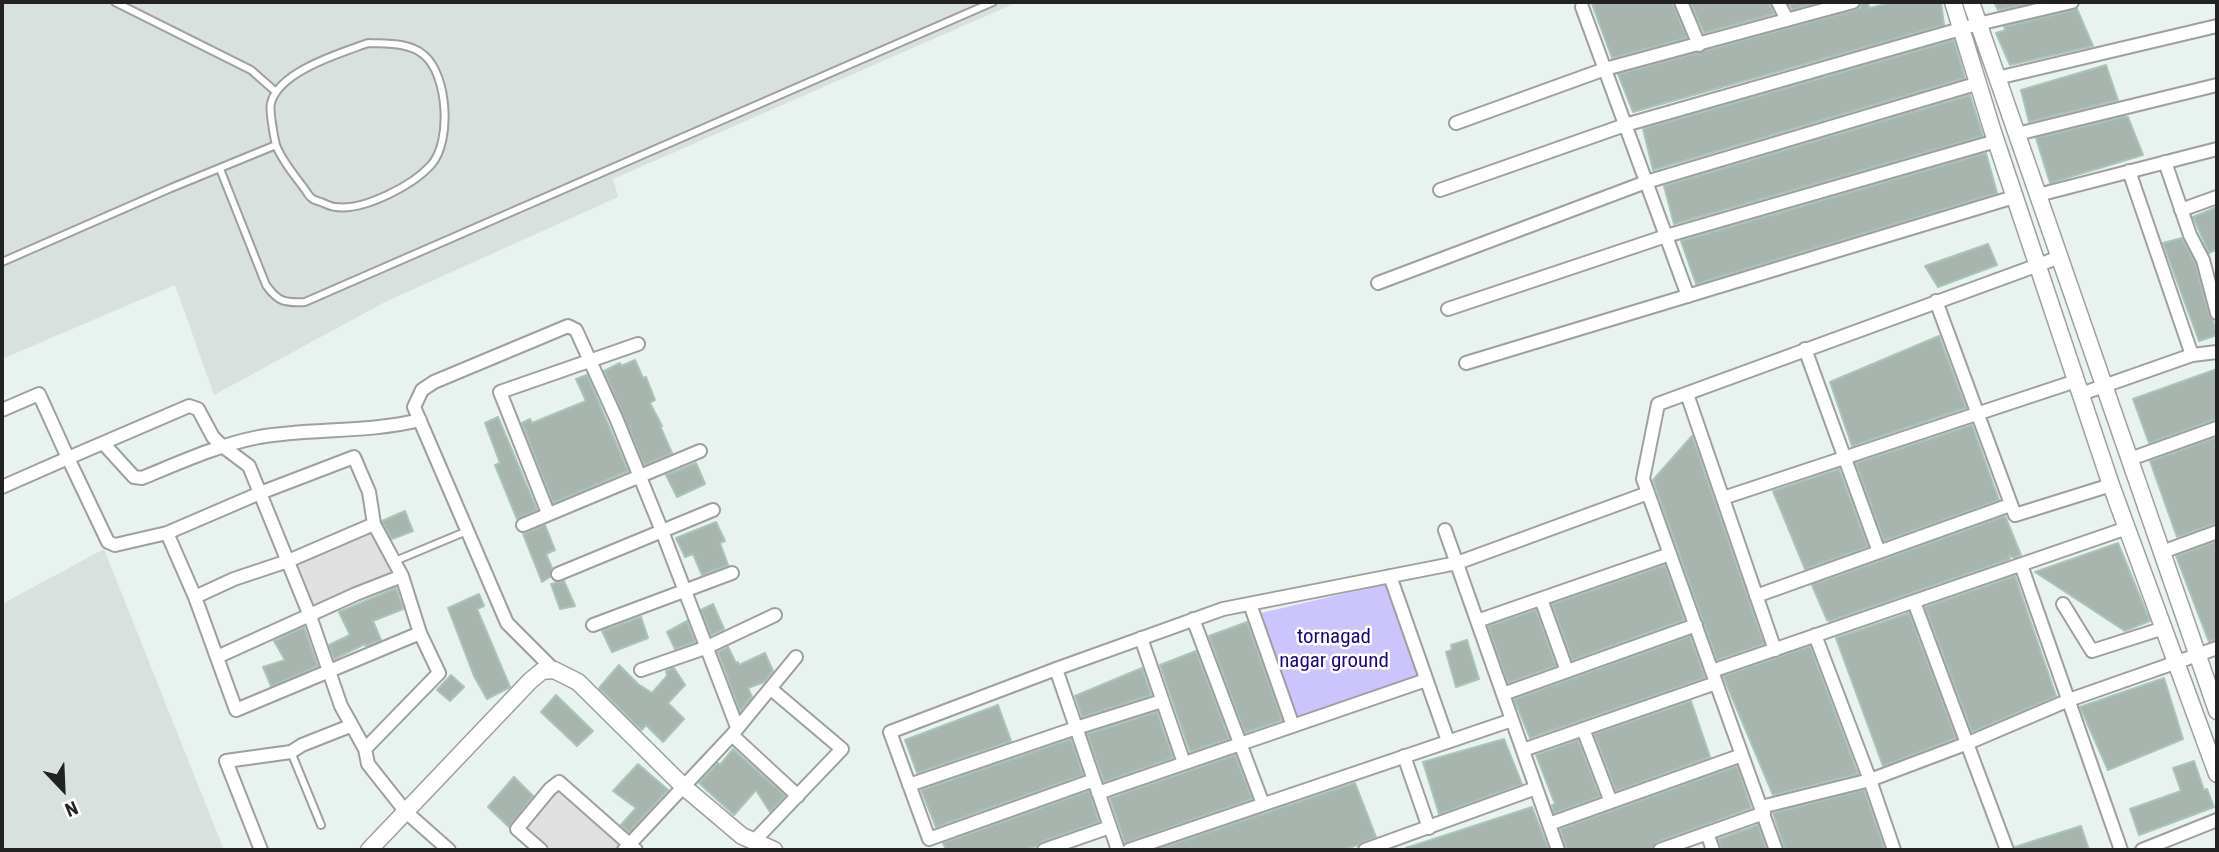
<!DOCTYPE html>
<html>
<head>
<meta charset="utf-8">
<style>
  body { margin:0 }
  #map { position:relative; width:2219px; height:852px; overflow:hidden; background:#e8f2ef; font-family:"Roboto Condensed",sans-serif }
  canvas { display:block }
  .frame { position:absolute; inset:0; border:4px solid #222; pointer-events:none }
  .north { position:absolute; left:28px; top:754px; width:70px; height:70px; -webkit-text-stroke:5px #fff; paint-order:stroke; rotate:157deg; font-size:19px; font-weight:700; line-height:28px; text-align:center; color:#222 }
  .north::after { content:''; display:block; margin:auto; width:24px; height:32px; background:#222; clip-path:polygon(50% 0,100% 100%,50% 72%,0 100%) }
</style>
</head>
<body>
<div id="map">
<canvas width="2219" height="852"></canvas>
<div class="frame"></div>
<div class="north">N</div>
</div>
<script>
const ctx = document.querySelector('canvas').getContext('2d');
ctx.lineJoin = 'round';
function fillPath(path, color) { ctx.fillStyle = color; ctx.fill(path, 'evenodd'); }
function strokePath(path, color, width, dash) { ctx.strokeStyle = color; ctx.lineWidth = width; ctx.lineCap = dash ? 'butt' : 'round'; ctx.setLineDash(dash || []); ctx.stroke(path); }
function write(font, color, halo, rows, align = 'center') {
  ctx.font = font + ' "Roboto Condensed",sans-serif'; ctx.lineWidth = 5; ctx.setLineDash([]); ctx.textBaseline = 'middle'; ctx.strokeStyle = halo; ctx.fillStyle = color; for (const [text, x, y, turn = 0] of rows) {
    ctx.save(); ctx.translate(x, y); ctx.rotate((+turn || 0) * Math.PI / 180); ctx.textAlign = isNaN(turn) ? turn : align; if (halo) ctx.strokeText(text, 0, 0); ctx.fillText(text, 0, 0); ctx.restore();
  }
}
const residential = new Path2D(`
  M372,531L395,574L314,608L295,564Z
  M558,788L623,846L619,850H552L524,827Z`);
const airport = new Path2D(`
  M2,2H1018L613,179L618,197L385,302L214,395L175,285L2,359Z
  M104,549L224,850H2V604Z`);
const park = new Path2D(`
  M1385,584L1419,675L1297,719L1261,613Z`);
const building = new Path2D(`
  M1600,2H1672L1687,38L1612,58L1592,4Z
  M1690,2H1769L1774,14L1704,33Z
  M1788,2H1820L1792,10Z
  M1862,2H1868L1869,8L1895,2H1941L1944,25L1633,112L1618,74L1855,10L1860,8Z
  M1994,2H2035L1998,10Z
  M2077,9L2093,46L2010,65L1996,33L2006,30L2004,27Z
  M1954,40L1965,78L1653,170L1643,129Z
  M2106,65L2118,100L2029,122L2021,90Z
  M1970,95L1983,136L1674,224L1664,186Z
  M2123,117H2128L2143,155L2050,183L2036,138Z
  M1986,153L1997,193L1696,284L1681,241Z
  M2217,207V249L2209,253L2193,217Z
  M2182,238L2195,263L2209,315L2213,321L2217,335L2199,341L2163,243Z
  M1988,244L1997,265L1938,287L1925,266Z
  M1939,336L1966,408L1852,446L1830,382Z
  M635,360L643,378L646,377L655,400L650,403L662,426H660L672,453L644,465L604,371L620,363L621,366Z
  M2217,369V419L2149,443L2133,399Z
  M587,375L628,471L553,503L522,423L530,419L532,423L586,401L576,379Z
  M498,417L537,510L517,519L495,465L500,463L485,423Z
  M1972,425L1999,500L1884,541L1856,463Z
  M1692,436L1764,644L1717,660L1653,480Z
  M2217,437V523L2177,537L2150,461Z
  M696,463L705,484L677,497L666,475Z
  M1839,469L1868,547L1805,569L1773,491Z
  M405,511L413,531L392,539L382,521Z
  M2005,516L2021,555L2014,558L2009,555L2010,559L1830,621L1827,620L1812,585Z
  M716,522L725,541L720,543L728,565L702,575L693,554L685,557L676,538Z
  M545,525L555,550L546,554L552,568L550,577L542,582L523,534Z
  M2217,541V639L2209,642L2176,556Z
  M2118,543L2150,621L2125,631L2035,572Z
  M1665,565L1684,620L1572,660L1552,604Z
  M2015,576L2056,696L1972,732L1925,607Z
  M564,581L575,606L560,609L551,584Z
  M396,588L403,609L373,621L381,640L366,646L365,644L334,659L329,645L350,635L339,612Z
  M479,594L484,606L477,609L510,687L487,699L474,676L448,608Z
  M713,604L724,629L711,635L701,610Z
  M1536,610L1556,666L1508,683L1488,626Z
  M1909,613L1956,738L1883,766L1836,638Z
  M641,617L648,638L612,652L602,631Z
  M687,621L695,642L675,649L667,632Z
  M1247,622L1282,720L1245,733L1209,636Z
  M304,627L318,666L271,686L263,667L285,660L274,641Z
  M1690,636L1705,678L1530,738L1514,699Z
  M1467,640L1479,679L1456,687L1446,652L1452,650L1451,645Z
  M1810,646L1858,774L1773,795L1723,676Z
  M728,647L736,663L738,662L739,665L765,653L773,671L764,682L748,688L752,697L740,711L718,652Z
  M1196,651L1229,739L1190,752L1160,665Z
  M619,665L638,684L652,693L667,676L666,671L674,668L685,685L668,703L684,719L663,742L646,725L642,730L639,728L599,688Z
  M1142,668L1151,695L1082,717L1075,696Z
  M451,675L464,687L450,701L437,690Z
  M2164,678L2183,739L2108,770L2080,707Z
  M556,695L593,731L577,746L541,712Z
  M1691,701L1710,757L1616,791L1594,734Z
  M998,705L1011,741L917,773L905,740Z
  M1157,712L1173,758L1104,782L1087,734Z
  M1071,739L1083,775L936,827L921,790Z
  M1504,739L1522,784L1439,814L1423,762Z
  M1578,740L1600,797L1554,813L1552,805L1555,804L1536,755Z
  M733,749L785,796L770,812L756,790L734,815L699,783L718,763L720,765Z
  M1235,755L1252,799L1125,843L1110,798Z
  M2194,761L2204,790L2207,789L2214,807L2139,835L2130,809L2181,791L2173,768Z
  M638,764L668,790L629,832L621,825L636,808L613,791Z
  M1737,766L1751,808L1657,842L1651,850H1567L1560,829Z
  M514,777L533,796L509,827L488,807Z
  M1355,783L1376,837L1358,845L1341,850H1155Z
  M1864,790L1885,850H1785L1773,813Z
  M1089,791L1099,822L1041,842L1037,846L1023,850H946L943,843Z
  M1532,807L1549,850H1407L1406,848Z
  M1758,825L1767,850H1722L1718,839Z
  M2081,826L2089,850H2016L2015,847Z`);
const service = new Path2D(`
  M115,2L251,70L276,92
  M368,43C386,44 409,42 424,55C448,75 452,142 431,165C413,185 364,211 336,207C331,207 326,204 321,202C315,200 312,200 308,194C298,179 282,162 276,145C274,137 269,109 271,103C279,71 341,53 368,43Z
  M220,169L266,285C278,302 285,303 305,302L993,2
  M2,262L171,188L276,145
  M395,561L467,531
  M291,752L321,825`);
const minor = new Path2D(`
  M1681,2L1699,45
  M1778,2L1787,20
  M1582,7L1688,296
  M1997,78L2217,26
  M1456,123L1605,69L1853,2
  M2017,134L2217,85
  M2165,162L2190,235L2203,260L2217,313
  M2129,171L2192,355
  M1440,190L1625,125L1978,24L2072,2
  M2038,195L2217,149
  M2181,210L2217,197
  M1378,283L1646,182L1979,83
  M1936,301L2015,515L2111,485
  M1448,309L1666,236L1996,141
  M1805,349L1879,552
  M1466,363L2014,197
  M1687,394L1775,650
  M2081,394L2192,355L2217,352
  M2,410L39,394L68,458L189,406L198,409L213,437L221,445L249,466L310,616L341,706L365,749L368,764L406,812L449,850
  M103,443L134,477L142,478C181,462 218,445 259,437C312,428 367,433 420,420
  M2130,459L2217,428
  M2,487L68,458L108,542L115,545L167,533L260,493L354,457L369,492L374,524L402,576L420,633L439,673L365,749
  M1723,498L2076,381
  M548,513L500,392L638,344
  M523,525L700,451
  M1445,530L1558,850
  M167,533L195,597L236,710L420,633
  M2162,552L2217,532
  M2021,565L2121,850
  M558,574L713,510
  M1390,576L1448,741
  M1756,596L2010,505
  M195,597L234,579L288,561L374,524
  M1541,599L1567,671
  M1914,602L2007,850
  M1250,604L1293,726
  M2063,604L2092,651L2164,628
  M1193,619L1263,804
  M1477,621L1670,554
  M593,625L732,573
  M1815,635L1870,780L1894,850
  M1141,638L1184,763
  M217,657L356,594L402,576
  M1056,669L1118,850
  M554,670L507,623L414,407L422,390L434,382L568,326L576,330L616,418L662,531L737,727
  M641,670L705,648L775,615
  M1712,671L2127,528
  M1503,694L1696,625
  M1583,729L1611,802
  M732,735L798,796
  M1523,750L1716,683
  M1404,756L1429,828
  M1094,780L929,839L890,732L1056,669L1223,609L1457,563L1648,493
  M909,785L1076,728L1162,701
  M1098,793L1426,680
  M1761,807L1870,780L1968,743L2069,700L2217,648
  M1549,824L1742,755
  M1707,833L1713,850
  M754,841L842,749L771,689
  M261,850L226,761L291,752L302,745L350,726
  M541,850L517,829L550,789L559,782L636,850
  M624,850L732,735L796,657
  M1044,850L1110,827
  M1129,850L1512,720
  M1365,850L1536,788
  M1660,850L1764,813
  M1776,850L1643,479L1658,404L2060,257
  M2142,850L2217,820`);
const tertiary = new Path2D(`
  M1953,2L1992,129L2111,485L2217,774
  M1971,2L2217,711
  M369,850L530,681L542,671L554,670L578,682L684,787L742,836L774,850`);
const parkNames = [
  ["tornagad",1334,638],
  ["nagar ground",1334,662]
];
fillPath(residential, '#dfe0df');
fillPath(airport, '#d9e1df');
fillPath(park, '#ccc5fd');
fillPath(building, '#a7b5ae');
strokePath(building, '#a9c5b7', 2);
strokePath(service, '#9f9f9f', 10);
strokePath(minor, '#9f9f9f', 16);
strokePath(tertiary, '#9f9f9f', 19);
strokePath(service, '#fff', 6);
strokePath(minor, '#fff', 12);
strokePath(tertiary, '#fff', 16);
write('21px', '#18058a', '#fff', parkNames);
</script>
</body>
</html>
